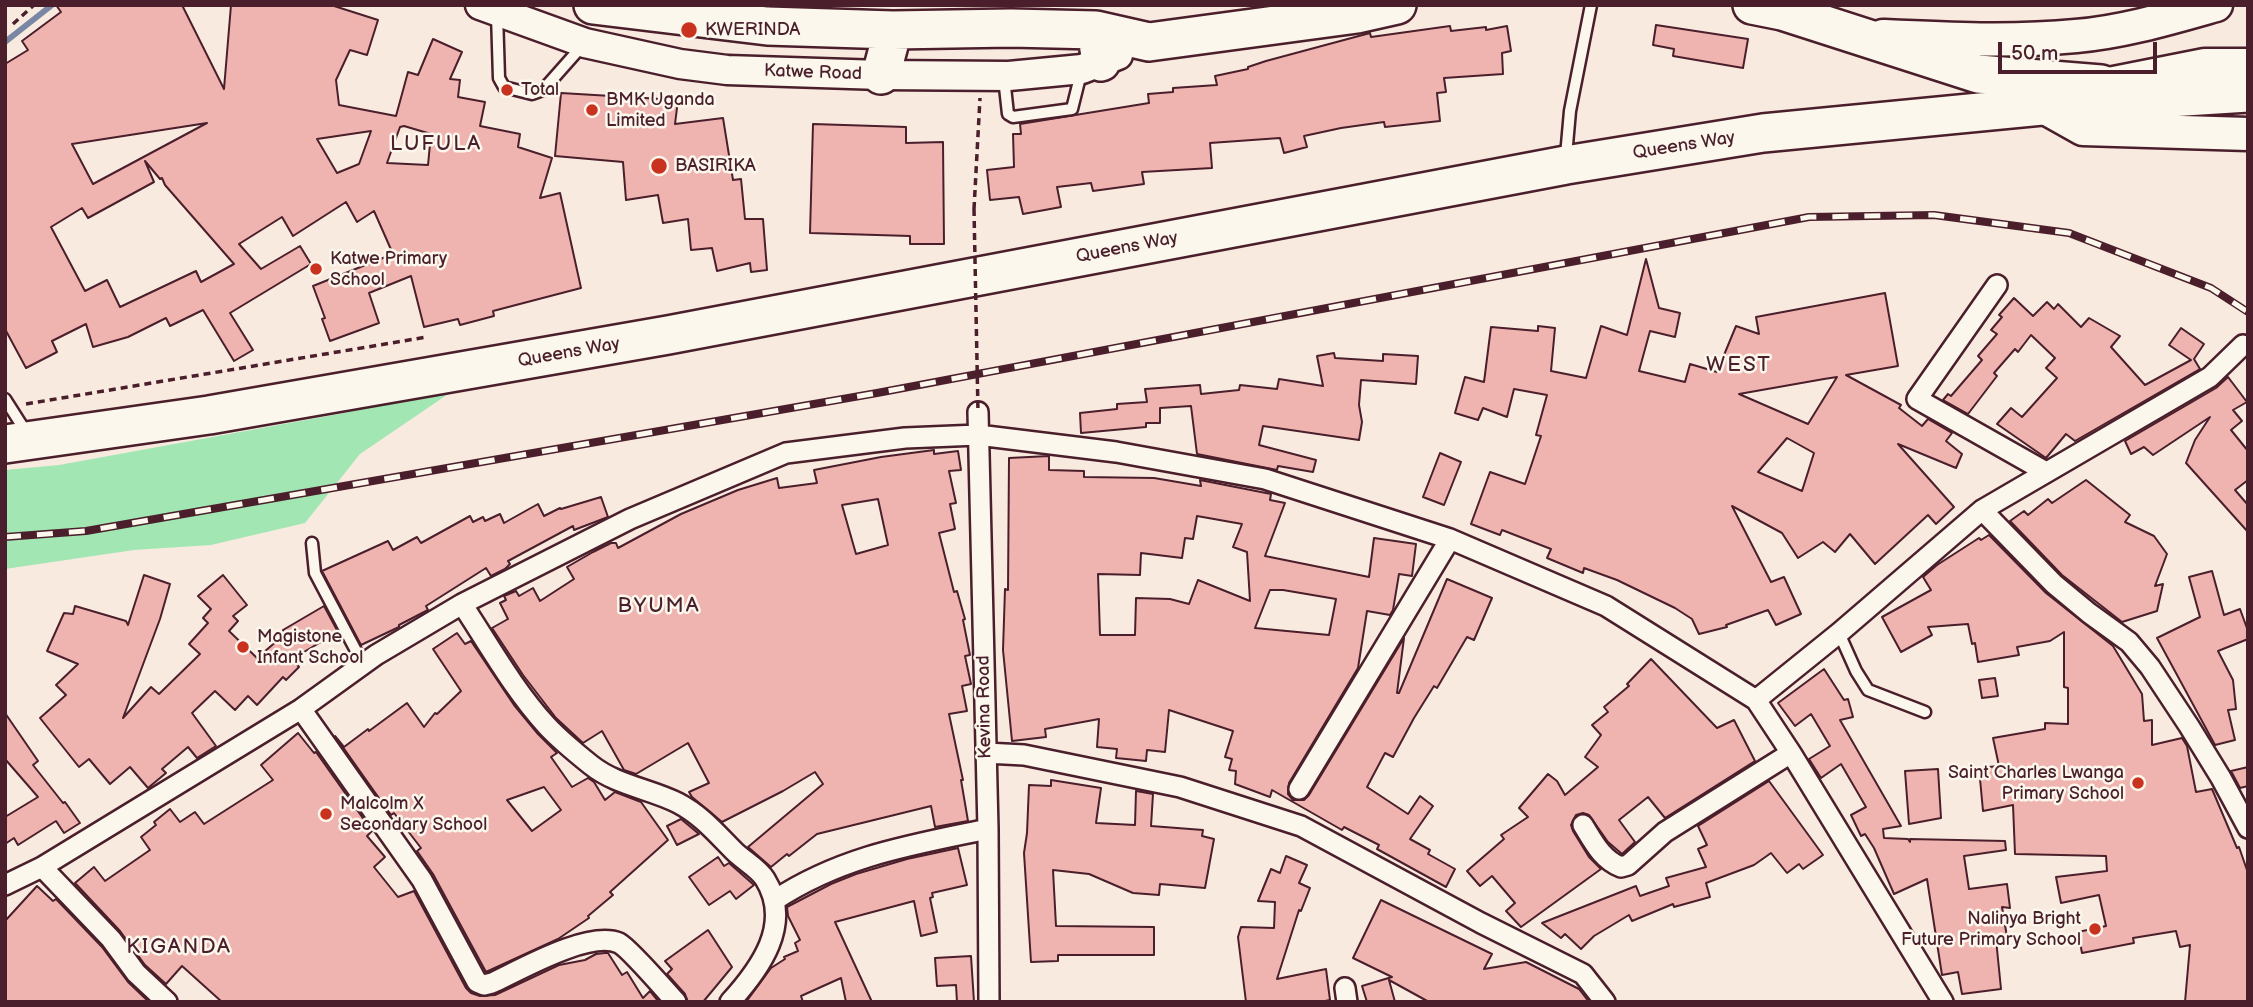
<!DOCTYPE html>
<html>
<head>
<meta charset="utf-8">
<style>
  body { margin:0 }
  #map { position:relative; width:2253px; height:1007px; overflow:hidden; background:#f9eae0; font-family:"Balsamiq Sans",sans-serif }
  canvas { display:block }
  .frame { position:absolute; inset:0; border:7px solid #4a1f2b; pointer-events:none }
  .scale { position:absolute; left:1998px; top:42px; width:159px; height:32px; box-sizing:border-box; border:4px solid #4a1f2b; border-top:0; padding-left:9px; font-size:21px; line-height:24px; white-space:nowrap; color:#4a1f2b; -webkit-text-stroke:5px #fbf7ec; paint-order:stroke }
</style>
</head>
<body>
<div id="map">
<canvas width="2253" height="1007"></canvas>
<div class="frame"></div>
<div class="scale">50 m</div>
</div>
<script>
const ctx = document.querySelector('canvas').getContext('2d');
ctx.lineJoin = 'round';
function fillPath(path, color) { ctx.fillStyle = color; ctx.fill(path, 'evenodd'); }
function strokePath(path, color, width, dash) { ctx.strokeStyle = color; ctx.lineWidth = width; ctx.lineCap = dash ? 'butt' : 'round'; ctx.setLineDash(dash || []); ctx.stroke(path); }
function write(font, color, halo, rows, align = 'center') {
  ctx.font = font + ' "Balsamiq Sans",sans-serif'; ctx.lineWidth = 5; ctx.setLineDash([]); ctx.textBaseline = 'middle'; ctx.strokeStyle = halo; ctx.fillStyle = color; for (const [text, x, y, turn = 0] of rows) {
    ctx.save(); ctx.translate(x, y); ctx.rotate((+turn || 0) * Math.PI / 180); ctx.textAlign = isNaN(turn) ? turn : align; if (halo) ctx.strokeText(text, 0, 0); ctx.fillText(text, 0, 0); ctx.restore();
  }
}
const green = new Path2D(`
  M460,386L360,454L305,523L211,545L134,550L5,569V470L59,465L344,413Z`);
const stream = new Path2D(`
  M5,42L52,5`);
const building = new Path2D(`
  M56,5H182L224,89L231,5H331L378,20L367,55L350,50L336,80L339,105L396,116L408,72L418,75L433,39L462,52L450,79L460,80L458,97L485,102L480,126L520,134L518,147L552,158L540,198L560,193L581,288L493,311L494,316L460,325L458,319L424,327L411,276L369,293L379,323L330,341L322,319L325,318L313,286L393,254L374,211L357,222L346,202L293,236L282,217L239,244L261,269L300,246L311,264L230,313L253,350L234,361L203,310L170,326L166,318L128,337L93,347L86,324L52,341L57,352L26,368L5,329V64L28,50L22,41L61,12ZM207,123L93,184L72,144ZM404,126L431,134L428,165L387,163L400,127ZM371,131L359,164L337,173L317,139ZM145,161L160,179L162,178L165,185L234,264L201,282L196,271L120,307L107,280L85,291L51,227L82,208L88,218L154,182Z
  M1656,25L1748,39L1743,68L1673,56L1674,49L1653,45Z
  M1450,26L1451,31L1486,27V30L1507,26L1511,51L1502,53L1503,74L1444,78L1446,92L1437,93L1440,121L1385,127L1384,122L1341,128L1304,136L1307,147L1284,153L1280,138L1210,143L1212,168L1142,172L1144,184L1093,191L1091,183L1057,187L1061,207L1023,214L1019,197L990,200L987,170L1014,167L1013,134H1021L1020,124L1149,103L1148,94L1173,92V88L1217,85L1215,76L1248,69V67L1266,61L1370,33L1371,37Z
  M561,93L678,100L675,124L723,118L733,180L741,179L745,219H763L767,270L751,272L750,263L717,271L712,248L691,250L688,219L663,223L658,195L626,200L623,162L555,156Z
  M813,124L906,127V143L943,142L944,244H910V236L810,233Z
  M1646,259L1659,308L1680,313L1675,337L1650,331L1639,371L1685,382L1690,364L1717,372L1736,326L1759,334L1756,317L1885,293L1898,366L1846,375L1901,405L1899,408L1922,426L1928,419L1952,433L1946,441L1962,454L1956,468L1898,444L1954,507L1936,524L1928,515L1875,564L1850,534L1835,552L1823,542L1798,558L1782,533L1732,506L1771,582L1784,577L1801,614L1776,625L1768,610L1726,625L1727,627L1699,634L1692,619L1675,608L1617,580L1584,568L1583,573L1547,558L1551,549L1502,530L1500,535L1471,524L1490,472L1525,484L1541,436L1536,435L1547,395L1514,389L1507,417L1483,408L1478,420L1455,413L1465,377L1484,382L1491,327L1538,331V326L1555,328L1551,371L1586,378L1601,326L1627,335ZM1837,377L1808,424L1739,394L1824,379ZM1787,438L1814,453L1802,491L1758,472Z
  M2014,298L2033,316L2047,302L2054,309L2058,304L2081,327L2089,318L2120,336L2111,347L2145,385L2191,360L2169,345L2181,328L2204,344L2194,359L2200,369L2075,441L2066,434L2046,458L1997,424L2011,408L2022,417L2057,378L2046,368L2055,358L2031,335L2018,352L2015,349L1994,373L1997,376L1968,414L1943,400L1948,394L1951,396L1982,360L1978,356L1997,334L1991,330L2002,317L1999,315Z
  M1334,353L1335,358L1383,361V354L1418,356L1416,384L1361,380L1359,405L1362,422L1359,440L1263,426L1259,445L1316,460L1313,472L1278,466L1277,470L1197,454L1191,406L1160,408V423H1146V427L1081,433L1080,413L1117,409V404L1147,402L1145,389L1200,385L1201,394L1239,390L1240,385L1277,389L1279,379L1323,386L1317,356Z
  M2228,377L2247,402L2233,410L2242,421L2231,430L2248,451V480L2235,490L2248,505V532L2186,463L2195,440L2210,417L2153,455L2144,447L2131,454L2125,441L2216,388Z
  M934,450V454L958,451L961,470L949,471L956,503L950,504L955,529L939,533L954,592L957,591L965,619L963,620L970,655L965,656L971,684L962,686L967,711L949,714L963,780H961L968,821L935,827L931,806L817,834L789,856L787,854L771,867L748,847L823,784L815,772L783,791L722,822L692,797L689,792L709,783L688,743L636,774L624,770L602,731L583,743L556,718L523,675L492,628L508,619L500,603L506,600L504,596L516,591L519,596L533,588L540,601L574,579L567,567L593,552L611,543H616L618,548L681,514L738,490L777,478L779,488L817,483L814,470L881,457ZM878,499L888,545L856,554L842,505Z
  M1440,453L1461,462L1444,505L1423,497Z
  M1049,456V470L1084,471V477L1154,478L1201,486L1200,480L1271,494L1270,500L1285,503L1265,556L1369,577L1374,538L1416,544L1412,576L1399,574L1393,610L1390,615L1367,611L1358,668L1289,783L1288,794L1293,800H1304L1309,795L1404,638L1397,693H1399L1447,579L1492,598L1474,640L1467,637L1437,688L1434,686L1414,718L1393,757L1385,753L1367,787L1408,814L1420,796L1433,806L1410,839L1430,850L1428,854L1455,869L1446,887L1377,849L1379,845L1344,827L1342,830L1272,790L1270,797L1235,784L1236,771L1229,770L1232,759L1225,757L1233,731L1169,710L1165,752L1147,750L1146,761L1116,758L1117,749L1097,747L1099,719L1045,729L1046,737L1012,741L1003,650L1005,589L1008,590L1009,458ZM1197,516L1242,524L1233,547L1247,552L1250,601L1198,580L1189,604L1170,599L1136,598L1135,635H1100L1098,574L1140,575L1141,553L1182,558L1185,538L1193,539ZM1270,590H1283L1336,599L1329,635L1255,628Z
  M2086,480L2130,515L2125,522L2154,536L2167,554L2155,586L2163,584L2157,611L2122,622L2062,575L2010,521L2024,511L2028,515L2048,499L2052,503Z
  M601,497L608,517L574,530L573,526L508,561L510,564L505,569L491,576L486,568L426,606L428,610L399,625V627L361,645L322,571L388,541L393,550L417,537L421,543L470,516L473,522L483,517L485,521L500,514L504,523L538,504L544,516L560,508L561,509Z
  M1989,535L2046,593L2113,646L2142,694L2144,721L2152,720V745L2182,738L2187,746L2196,792L2212,789L2237,848L2239,847L2248,873V1002H2185L2190,945L2180,947L2176,931L2133,938L2134,943L2082,953L2078,932L2106,926L2099,895L2061,903L2056,877L2107,871L2106,856L2015,854L2013,805L1983,811L1979,768L1999,766L1993,738L2045,729V723L2068,724V688L2064,687V632L2050,641L2017,647L2019,655L1978,662L1975,643L1972,644L1968,624L1928,627L1932,635L1901,652L1882,617L1931,590L1923,577L1937,565L1979,538L1981,540Z
  M2212,571L2224,615L2240,609L2248,631V639L2218,651L2233,680L2236,709L2228,710L2235,740L2215,745L2157,638L2200,617L2189,577Z
  M144,575L170,584L160,619L123,718L151,687L159,694L200,654L189,644L208,623L203,618L211,609L198,596L223,575L247,605L233,616L238,621L229,631L257,658L285,634L283,630L324,606L338,632L292,659L299,667L286,680L283,677L257,705L248,696L235,710L215,691L192,713L216,746L197,758L188,747L162,769L166,773L148,788L130,767L110,784L89,759L79,767L40,718L66,695L56,685L78,664L47,651L64,613L73,614L75,606L126,621L128,625Z
  M457,633L465,644L471,641L514,705L538,734L557,753L551,757L572,787L588,778L594,782L605,800L615,792L641,802L668,840L610,892L613,895L588,916L589,918L558,939L486,972L433,874L417,851L421,848L394,813L391,815L335,736L344,747L368,729L369,731L407,703L424,727L435,713L437,714L461,691L433,649ZM544,787L561,810L532,831L507,800Z
  M1651,659L1717,728L1734,720L1755,761L1665,818L1648,797L1619,820L1635,842L1622,854L1608,842L1589,815L1583,813L1576,815L1571,825L1573,831L1589,857L1601,869L1521,927L1506,911L1515,903L1492,876L1480,886L1467,871L1504,839L1501,835L1528,817L1519,808L1548,774L1557,781L1565,795L1598,767L1585,757L1601,735L1592,725L1608,712L1604,707L1629,686L1627,684Z
  M1824,669L1844,700L1848,699L1853,717L1840,720L1901,826L1883,829L1884,838L1908,839L1910,842V839L2005,841L2006,850L1964,856L1969,889L2007,884L2010,908L2002,907L2007,937L1996,939L2001,989L1962,994L1958,972L1942,975L1927,879L1894,894L1874,848L1865,834L1861,836L1851,815L1866,807L1841,764L1821,778L1809,759L1830,746L1811,714L1795,726L1778,703Z
  M1995,678L1998,696L1982,698L1979,680Z
  M5,713L38,761L33,765L63,803L65,802L80,823L64,833L56,821L18,845L14,838L5,844V817L38,797L5,759Z
  M298,733L314,753L316,752L372,831L367,836L385,857L374,867L398,897L414,891L466,988L471,993L480,996L495,995L559,965L585,960L596,954L605,953H608L622,975L627,972L643,998L650,991L659,1002H222L182,966L166,984L145,965L120,931L75,883L94,867L105,881L150,850L141,837L156,825L154,822L170,809L180,822L195,812L204,824L273,780L261,765Z
  M2248,767V786L2240,788L2231,771Z
  M1938,769L1941,818L1909,824L1905,771Z
  M1051,780L1101,788L1096,823L1135,825L1136,791L1142,792L1153,794L1151,826L1203,830L1202,836L1214,839L1205,888L1160,884L1159,895L1133,893L1089,874L1053,870L1056,926L1154,927V955H1058V961L1031,962L1024,853L1027,833L1029,785L1051,786Z
  M1769,781L1823,855L1803,869L1799,864L1787,873L1771,853L1754,865L1706,883L1710,897L1674,907L1673,904L1632,921L1629,915L1594,936L1581,949L1565,934L1561,938L1542,923L1636,886L1640,896L1669,886L1666,878L1706,867L1698,849L1707,845L1698,826Z
  M681,819L699,834L677,845L667,826Z
  M958,848L967,885L932,893L933,897L930,898L937,932L921,936L914,901L835,922L872,1002H846L841,978L801,996L803,1002H746L771,968L785,959L784,957L798,951L795,943L800,940L788,916L787,907L831,884L856,874L907,859Z
  M1286,856L1307,865L1299,883L1310,888L1301,911L1299,910L1277,979L1326,969L1330,1000L1320,1002H1246L1238,937L1241,927L1274,928L1275,902L1258,901L1271,869L1280,873Z
  M718,857L724,866L729,863L754,885L736,899L730,891L709,905L689,877Z
  M37,886L53,901L56,899L102,947L128,982L149,1002H5V921Z
  M1381,900L1492,954L1484,969L1526,962L1579,989L1589,1002H1429L1389,980L1395,1002H1367L1362,986L1392,977L1353,958Z
  M708,930L732,967L703,1002H688L685,994L667,974L672,969L665,961Z
  M971,956L974,1002H957L956,985L937,986L935,958Z`);
const path = new Path2D(`
  M13,24L34,5
  M974,209L980,98
  M26,404L427,337`);
const lane = new Path2D(`
  M497,14L499,78L504,87L532,94L543,90L582,46
  M1004,78L1008,114L1013,117L1072,109L1081,73
  M1566,156L1570,111L1591,5
  M5,399L26,432
  M312,543L315,573L363,664
  M1839,633L1856,671L1868,690L1925,712`);
const street = new Path2D(`
  M1997,285L1917,399L2046,472
  M978,412L988,829L989,1002
  M1982,510L2054,584L2089,613L2129,642L2150,667L2189,726L2221,778L2248,828
  M462,604C489,645 514,690 547,726C560,740 576,753 591,765C616,785 650,789 678,803C701,815 716,833 734,851C743,860 759,869 765,879C793,924 760,969 730,1002
  M1756,700L1839,633L1982,510L2210,377L2243,345
  M301,709L422,880L477,982L484,985L492,983C520,970 589,930 619,943C629,948 666,991 676,1002
  M986,753L1024,755L1180,787L1301,826L1481,923L1583,974L1605,1002
  M1299,789L1450,539
  M1583,825C1593,841 1602,860 1621,867L1628,865L1665,832L1791,753
  M42,867L111,939L136,973L167,1002
  M5,885L42,867L301,709L376,655L462,604L630,519L786,453L905,438L978,435L1116,452L1265,479L1450,539L1606,606L1756,700L1791,753L1943,1002
  M775,900C842,856 911,845 988,829
  M1345,988L1347,1002`);
const secondary = new Path2D(`
  M480,5L585,43L680,64L727,70L881,75L1009,76L1082,69L1118,55`);
const primary = new Path2D(`
  M1883,36C1948,39 2012,42 2076,36C2123,32 2170,18 2216,5
  M2109,84L2205,65H2248
  M2042,106L2083,129L2248,134`);
const highway = new Path2D(`
  M593,5L767,26L893,30L1011,28L1096,30L1149,42L1357,14L1397,5
  M1752,5L1782,11L1978,74L2101,84
  M1096,30L1101,62
  M881,75L893,30
  M5,444L209,415L668,335L1566,165L1763,133L2042,106L2248,93`);
const rail = new Path2D(`
  M5,537L86,531L877,393L1809,217L1934,215L2069,233L2211,288L2248,312`);
const pathBridge = new Path2D(`
  M974,209L978,412`);
const markers = [
  [689,30,9,"#c8321e"],
  [507,90,7,"#c8321e"],
  [592,110,7,"#c8321e"],
  [659,166,9,"#c8321e"],
  [316,269,7,"#c8321e"],
  [243,647,7,"#c8321e"],
  [2138,783,7,"#c8321e"],
  [326,814,7,"#c8321e"],
  [2095,929,7,"#c8321e"]
];
const poiNames = [
  ["KWERINDA",705,30],
  ["Total",521,90],
  ["BMK Uganda",606,100],
  ["Limited",606,121],
  ["BASIRIKA",675,166],
  ["Katwe Primary",330,259],
  ["School",330,280],
  ["Magistone",257,637],
  ["Infant School",257,658],
  ["Saint Charles Lwanga",2124,773,"right"],
  ["Primary School",2124,794,"right"],
  ["Malcolm X",340,804],
  ["Secondary School",340,825],
  ["Nalinya Bright",2081,919,"right"],
  ["Future Primary School",2081,940,"right"]
];
const streetNames = [
  ["Katwe Road",813,73,2],
  ["Queens Way",1684,146,-9],
  ["Queens Way",1127,248,-11],
  ["Queens Way",569,353,-10],
  ["Kevina Road",985,707,-91]
];
const quarterNames = [
  ["LUFULA",436,145],
  ["WEST",1739,366],
  ["BYUMA",659,607],
  ["KIGANDA",179,948]
];
fillPath(green, '#a2e7b3');
strokePath(stream, '#7987a5', 6);
fillPath(building, '#f0b4b0');
strokePath(building, '#4a1f2b', 2);
strokePath(lane, '#4a1f2b', 15);
strokePath(street, '#4a1f2b', 24);
strokePath(secondary, '#4a1f2b', 33);
strokePath(primary, '#4a1f2b', 37);
strokePath(highway, '#4a1f2b', 42);
strokePath(path, '#4a1f2b', 3.5, [7, 5]);
strokePath(lane, '#fbf7ec', 10);
strokePath(street, '#fbf7ec', 19);
strokePath(secondary, '#fbf7ec', 28);
strokePath(primary, '#fbf7ec', 32);
strokePath(highway, '#fbf7ec', 37);
strokePath(rail, '#4a1f2b', 8);
strokePath(rail, '#fbf7ec', 5, [16]);
strokePath(pathBridge, '#4a1f2b', 3.5, [7, 5]);
for (const [x, y, r, color] of markers) { const dot = new Path2D(); dot.arc(x, y, r, 0, 2 * Math.PI); ctx.fillStyle = color; ctx.fill(dot); strokePath(dot, '#fbf7ec', 2.5); }
write('18px', '#4a1f2b', '#fbf7ec', poiNames, 'left');
write('18px', '#4a1f2b', '#fbf7ec', streetNames);
ctx.letterSpacing = '2px';
write('21px', '#4a1f2b', '#fbf7ec', quarterNames);
ctx.letterSpacing = '0px';
</script>
</body>
</html>
